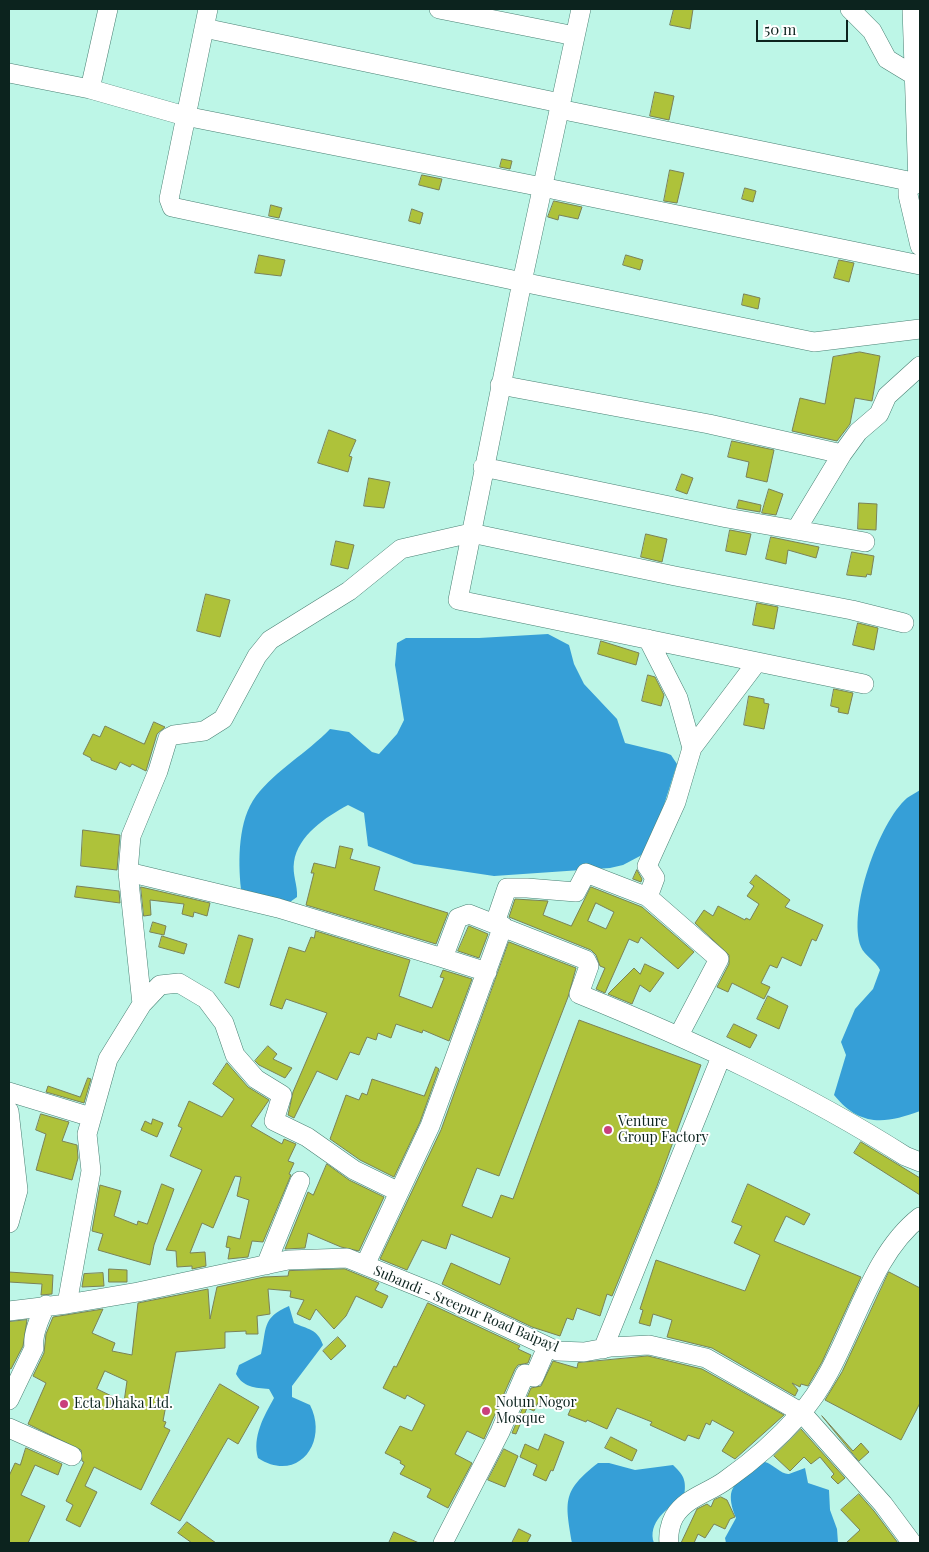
<!DOCTYPE html>
<html>
<head>
<meta charset="utf-8">
<style>
  body { margin:0 }
  #map { position:relative; width:929px; height:1552px; overflow:hidden; background:#bdf6e7; font-family:"Playfair Display",serif }
  canvas { display:block }
  .frame { position:absolute; inset:0; border:10px solid #0c231e; pointer-events:none }
  .scale { position:absolute; left:756px; top:20px; width:92px; height:22px; box-sizing:border-box; border:2px solid #0c231e; border-top:0; padding-left:6px; font-size:15px; line-height:18px; white-space:nowrap; color:#0c231e; -webkit-text-stroke:4px #fff; paint-order:stroke }
</style>
</head>
<body>
<div id="map">
<canvas width="929" height="1552"></canvas>
<div class="frame"></div>
<div class="scale">50 m</div>
</div>
<script>
const ctx = document.querySelector('canvas').getContext('2d');
ctx.lineJoin = 'round';
function fillPath(path, color) { ctx.fillStyle = color; ctx.fill(path, 'evenodd'); }
function strokePath(path, color, width, dash) { ctx.strokeStyle = color; ctx.lineWidth = width; ctx.lineCap = dash ? 'butt' : 'round'; ctx.setLineDash(dash || []); ctx.stroke(path); }
function write(font, color, halo, rows, align = 'center') {
  ctx.font = font + ' "Playfair Display",serif'; ctx.lineWidth = 4; ctx.setLineDash([]); ctx.textBaseline = 'middle'; ctx.strokeStyle = halo; ctx.fillStyle = color; for (const [text, x, y, turn = 0] of rows) {
    ctx.save(); ctx.translate(x, y); ctx.rotate((+turn || 0) * Math.PI / 180); ctx.textAlign = isNaN(turn) ? turn : align; if (halo) ctx.strokeText(text, 0, 0); ctx.fillText(text, 0, 0); ctx.restore();
  }
}
const water = new Path2D(`
  M548,634L569,645L574,664L584,684L617,719L625,743L666,753L671,755L677,764L651,846L640,856L623,865L610,868L494,876L414,864L368,846L364,813L348,805C326,817 298,835 294,862C292,874 298,886 297,897L290,902H283L241,889C238,860 238,820 256,796C276,770 307,753 330,729L349,732L372,752L379,754L397,734L404,720L395,665L397,643L406,638H479Z
  M920,790V1111C885,1124 860,1127 834,1095L846,1055L841,1042L855,1009L873,989L880,970C876,961 864,955 861,947C847,912 879,822 907,798C911,795 916,793 920,790Z
  M289,1306L294,1323C307,1329 318,1329 323,1345L292,1386V1397L310,1405C329,1442 298,1484 258,1458C252,1437 264,1416 274,1398L269,1389C255,1388 243,1387 236,1374L239,1365L261,1354C267,1329 261,1318 289,1306Z
  M765,1462C773,1464 782,1475 789,1474C794,1472 800,1470 805,1468L808,1483L829,1490L830,1510L837,1529L838,1543H726L725,1538L736,1518C733,1511 730,1502 731,1494C734,1480 751,1464 765,1462Z
  M598,1463H609L635,1470L673,1465C686,1477 686,1482 684,1499C667,1506 647,1524 654,1543H572C565,1501 562,1491 598,1463Z`);
const building = new Path2D(`
  M674,9H693L690,29L670,25Z
  M655,92L674,96L669,120L650,116Z
  M502,159L512,161L510,169L500,167Z
  M670,170L684,173L677,203L664,201Z
  M422,175L442,179L439,190L419,185Z
  M745,188L756,191L753,202L742,199Z
  M554,201L582,207L578,219L559,215L558,220L548,217Z
  M271,205L282,208L279,218L269,216Z
  M412,209L423,213L420,224L409,221Z
  M259,255L285,260L281,276L255,273Z
  M626,255L643,260L640,270L623,265Z
  M839,260L854,263L849,282L834,278Z
  M744,294L760,298L758,309L742,305Z
  M860,352L880,356L872,401L855,398L850,424L837,441L792,431L800,398L825,404L833,357Z
  M329,430L356,440L349,456L352,457L348,472L318,463Z
  M732,441L774,450L767,482L746,477L749,462L728,457Z
  M682,474L693,478L687,494L676,490Z
  M369,478L390,482L384,508L364,506Z
  M769,489L783,494L776,515L762,513Z
  M739,500L761,505L760,512L737,508Z
  M859,503L877,504L876,530L858,529Z
  M730,530L751,534L746,555L726,551Z
  M646,534L667,539L662,562L641,557Z
  M771,537L819,547L816,558L788,550L786,564L766,559Z
  M336,541L354,545L348,569L331,565Z
  M852,552L874,556L871,575L867,574L866,577L847,575Z
  M206,594L230,600L220,637L197,631Z
  M757,603L778,607L774,629L753,625Z
  M858,623L878,628L874,650L853,645Z
  M601,641L639,653L636,665L598,654Z
  M648,675L655,677L664,695L661,706L642,701Z
  M834,689L853,693L848,714L838,712L839,708L831,706Z
  M749,696L764,699V703L769,704L764,729L744,725Z
  M154,722L165,727L157,734L146,771L132,764L130,767L120,762L116,770L91,760V758L83,754L93,734L100,737L105,726L144,744Z
  M83,830L120,835L117,870L81,866Z
  M340,846L353,849L350,859L380,867L374,890L448,913L436,944L306,905L314,873H311L314,863L335,868Z
  M637,870L642,879L641,882L633,879Z
  M756,875L790,900L785,907L823,925L816,941L812,939L801,966L782,957L777,968L770,965L761,983L770,987L764,999L732,983L728,992L717,987L729,964V955L695,923L704,910L713,916L718,906L745,920L746,918L750,920L759,904L747,896L754,886L750,883Z
  M77,886L119,891L120,903L75,897Z
  M141,887L210,903L207,916L194,912L193,917L182,914L184,904L150,900L151,915L144,916Z
  M591,887L642,907L694,952L678,969L641,937L638,943L629,939L605,993L596,989L605,968L600,966L596,955L591,950L509,917L515,899L548,901L543,915L571,926ZM596,903L614,912L606,929L588,921Z
  M153,922L166,926L164,935L150,932Z
  M469,926L488,934L479,958L458,951Z
  M316,931L410,960L399,996L432,1008L444,978L440,977L443,970L472,979L449,1041L423,1030L422,1033L396,1024L391,1038L378,1033L376,1040L367,1037L359,1055L350,1052L337,1080L317,1071L294,1118L288,1115L293,1092L327,1013L286,999L282,1009L270,1005L289,947L305,952L311,937L314,938Z
  M239,935L253,939L239,988L225,983Z
  M162,936L187,944L184,954L159,947Z
  M509,942L576,968L568,997L499,1176L477,1168L462,1206L492,1218L501,1195L513,1199L579,1020L701,1065L657,1186L612,1296L607,1294L600,1316L577,1308L573,1320L567,1318L560,1336L532,1327L442,1284L451,1263L500,1285L510,1258L451,1234L446,1249L422,1240L407,1270L380,1259L441,1130Z
  M645,964L664,973L650,992L640,985L632,1004L608,994L634,968L640,974Z
  M768,996L788,1006L779,1029L757,1019Z
  M734,1024L757,1035L750,1048L727,1037Z
  M268,1046L277,1054L273,1059L292,1068L285,1078L259,1065L255,1061Z
  M227,1063L248,1087L269,1100L251,1126L282,1144L284,1139L296,1144L288,1161L294,1163L289,1174L291,1175L263,1242L252,1241L248,1257L228,1259L230,1248L226,1247L228,1236L240,1239L249,1200L237,1196L241,1177L235,1176L213,1228L202,1223L190,1253L205,1252L206,1266L192,1269V1266L177,1267L176,1251L166,1250L202,1170L170,1156L182,1128L178,1126L189,1101L222,1117L234,1099L213,1084Z
  M436,1067L439,1069L420,1122L394,1177L360,1160L330,1139L346,1095L359,1100L362,1093L367,1095L372,1079L424,1096Z
  M88,1078L91,1079L84,1103L46,1092L48,1086L80,1097Z
  M41,1114L69,1122L62,1141L77,1145L78,1158L72,1180L36,1170L46,1134L36,1130Z
  M153,1119L163,1123L157,1137L141,1130L145,1121L151,1124Z
  M861,1142L920,1178V1195L854,1153Z
  M327,1164L349,1180L384,1197L359,1251L341,1247L308,1233L305,1248L285,1249L308,1192L313,1195Z
  M162,1184L174,1189L154,1245L150,1265L98,1250L103,1234L92,1231L100,1185L121,1191L114,1216L137,1225L138,1221L147,1224Z
  M748,1184L810,1214L804,1225L786,1216L774,1241L861,1277L822,1362L808,1386L801,1384L800,1387L792,1383L798,1390L795,1396L712,1348L667,1337L672,1320L653,1314L650,1326L639,1323L643,1310L640,1309L656,1260L745,1291L760,1255L734,1243L742,1226L732,1222Z
  M109,1269L127,1270V1282H109Z
  M345,1269L379,1283L375,1290L388,1296L382,1308L356,1296L346,1316L334,1329L316,1309L310,1320L297,1314L304,1300L290,1297L291,1291L268,1289L270,1314L257,1316L258,1334H246V1331L225,1332V1348L176,1352L163,1421L166,1422L164,1427L170,1430L141,1490L94,1467L85,1486L97,1492L80,1527L66,1520L73,1505L66,1501L84,1462L82,1461L81,1450L28,1424L46,1383L33,1376L44,1353L46,1334L53,1317L103,1309L92,1333L115,1343L112,1351L132,1355L138,1303L208,1289L210,1319L217,1287L264,1277L288,1276L289,1271ZM105,1371L127,1381L124,1402L97,1389Z
  M9,1272L53,1275L52,1294L41,1295L42,1284L9,1282Z
  M889,1272L920,1288V1403L901,1440L825,1400L842,1372Z
  M103,1273L104,1286L82,1287L84,1274Z
  M428,1303L520,1346L518,1349L531,1355L528,1363L518,1365L515,1369L484,1439L467,1431L455,1454L472,1463L448,1508L427,1497L431,1489L400,1474L405,1466L400,1463L401,1461L385,1453L400,1426L412,1431L425,1405L407,1395L405,1399L383,1388L394,1366L396,1367Z
  M27,1320L23,1346L11,1369L9,1368V1322Z
  M338,1337L346,1346L331,1360L323,1351Z
  M648,1356L702,1369L784,1415L735,1459L722,1451L734,1432L712,1420L710,1425L706,1423L699,1439L688,1435L685,1441L650,1425L652,1422L617,1408L607,1429L587,1420L586,1422L568,1415L571,1408L540,1398L534,1411L527,1408L516,1434L512,1433L531,1388L541,1386L553,1361L577,1368L578,1363Z
  M220,1384L259,1407L238,1444L228,1438L180,1521L151,1504Z
  M822,1416L853,1451L861,1443L869,1452L859,1461Z
  M801,1429L845,1478L838,1484L831,1477L834,1474L820,1457L811,1464L804,1457L790,1471L774,1456Z
  M545,1434L564,1442L553,1471L551,1470L546,1481L533,1475L537,1465L520,1457L525,1444L538,1450Z
  M611,1437L637,1450L632,1461L605,1448Z
  M26,1448L62,1464L58,1475L35,1465L21,1495L45,1506L28,1543H9V1476L15,1463L20,1465Z
  M504,1449L518,1456L505,1487L488,1480Z
  M859,1494L874,1511L898,1543H846L860,1530L841,1510Z
  M721,1497L727,1500L735,1517L730,1519L725,1529L714,1524L705,1538L698,1534L694,1543H681L697,1509L707,1504L711,1507L714,1500Z
  M187,1522L216,1543H192L178,1533Z
  M519,1529L531,1535L527,1543H512Z
  M394,1532L419,1543H389Z`);
const minor = new Path2D(`
  M108,9L90,89L185,116L542,187L920,265
  M208,9L169,199L172,207L522,282L814,342L920,329
  M439,9L575,36
  M581,9L522,282L458,600L864,684
  M850,9L872,31L887,59L915,76
  M912,9L918,183L908,188V195L920,246
  M204,28L560,103
  M9,73L90,89
  M559,109L918,183
  M500,385L709,424L842,454
  M483,467L727,518L865,542
  M796,530L842,454L858,432L879,414L887,396L920,366
  M904,623L852,610L675,576L471,533L401,549L349,591L270,640L257,656L223,719L204,731L174,735L168,738L158,771L131,836L128,872L278,908L443,958L458,918L469,914L586,960L589,966L579,994C692,1040 803,1091 905,1156L920,1162
  M648,639L678,698L692,748L676,802L647,866L655,878L648,897L719,959L679,1035
  M692,748L757,662
  M495,923L507,888H527L576,892L586,873L648,897
  M443,958L487,972
  M142,1004L160,985L179,983L206,999L224,1023L235,1055L256,1079L282,1095L274,1121L307,1137L354,1170L399,1192
  M9,1092L91,1117
  M9,1111L18,1190L9,1223
  M266,1265L300,1181
  M365,1265L430,1126L503,926
  M67,1304L91,1171L87,1134L108,1059L142,1004L128,872
  M9,1311L67,1304L138,1292L288,1260L347,1258L434,1293L557,1351L584,1352L611,1347L649,1345L706,1358L802,1413L883,1504L912,1543
  M603,1349L721,1057
  M9,1400L34,1348C32,1334 40,1317 46,1305
  M9,1428L72,1456
  M443,1543L500,1432L525,1374L534,1377L547,1347
  M669,1543C668,1535 670,1524 674,1517C686,1497 709,1493 726,1480C753,1461 778,1439 800,1414C850,1360 862,1262 920,1217`);
const markers = [
  [608,1130,5,"#c9407c"],
  [64,1404,5,"#c9407c"],
  [486,1411,5,"#c9407c"]
];
const poiNames = [
  ["Venture",618,1122],
  ["Group Factory",618,1138],
  ["Notun Nogor",496,1403],
  ["Mosque",496,1419],
  ["Ecta Dhaka Ltd.",74,1404]
];
const streetNames = [
  ["Subandi - Sreepur Road Baipayl",466,1309,23]
];
fillPath(water, '#369fd7');
fillPath(building, '#aec23a');
strokePath(building, '#7a8258', 1);
strokePath(minor, '#4a8174', 20);
strokePath(minor, '#fff', 19);
for (const [x, y, r, color] of markers) { const dot = new Path2D(); dot.arc(x, y, r, 0, 2 * Math.PI); ctx.fillStyle = color; ctx.fill(dot); strokePath(dot, '#fff', 2); }
write('14px', '#0c231e', '#fff', poiNames, 'left');
write('14px', '#0c231e', '#fff', streetNames);
</script>
</body>
</html>
